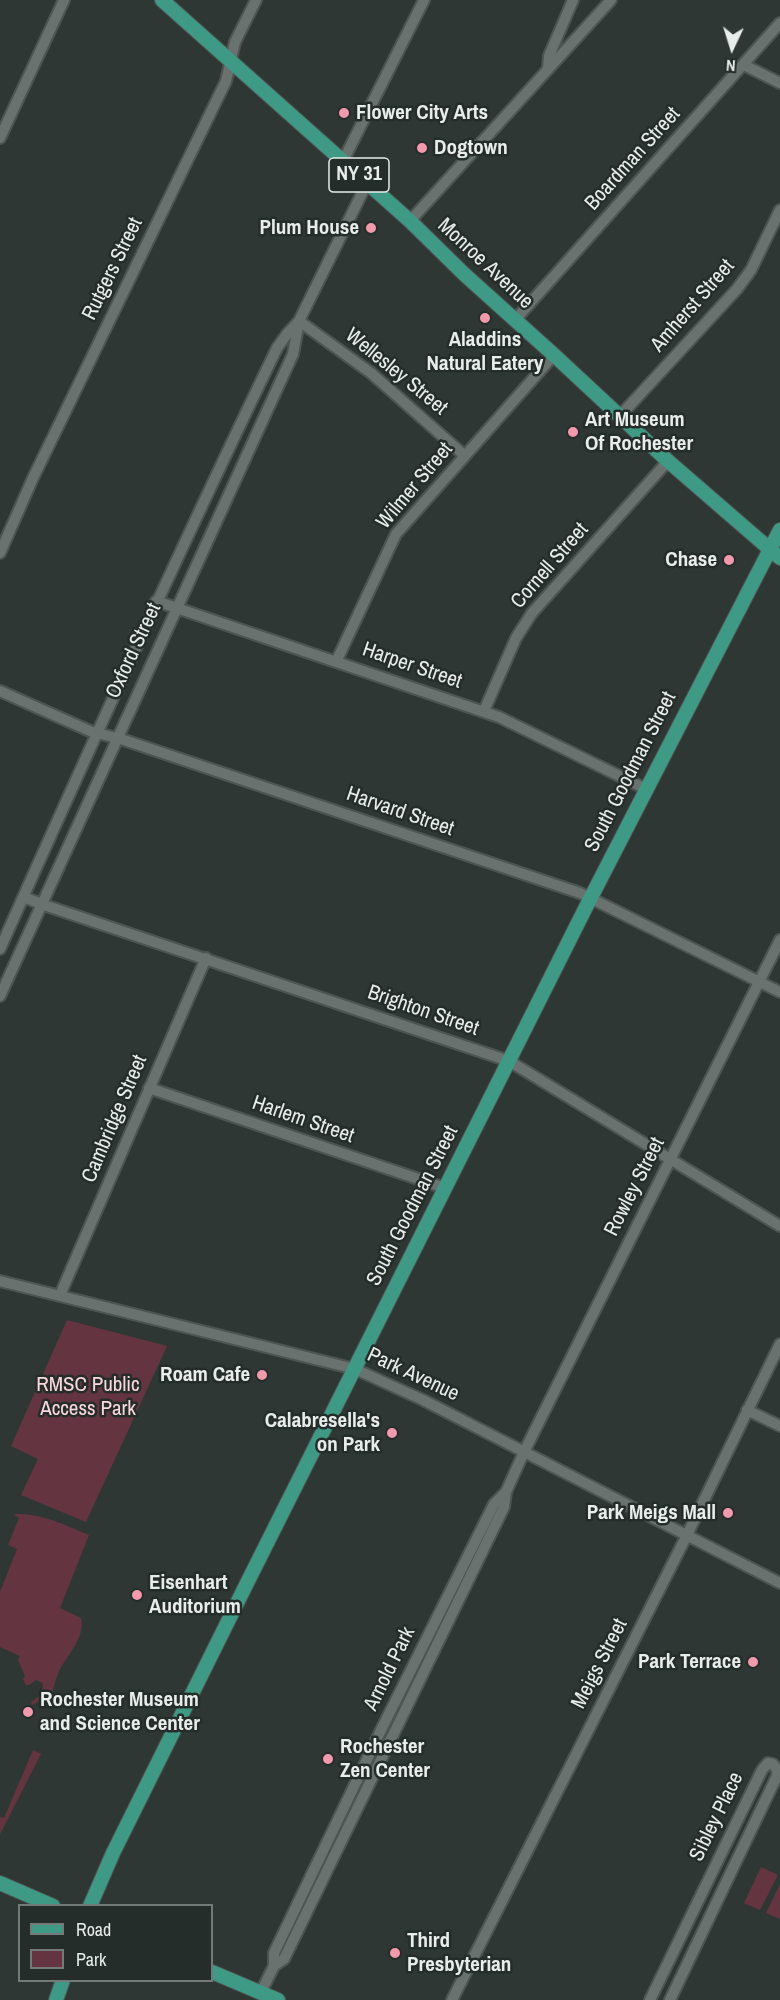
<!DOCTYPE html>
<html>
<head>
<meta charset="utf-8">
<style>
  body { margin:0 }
  #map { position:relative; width:780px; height:2000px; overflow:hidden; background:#2f3734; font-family:"Archivo Narrow",sans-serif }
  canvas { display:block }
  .legend { position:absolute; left:18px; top:1904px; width:195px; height:78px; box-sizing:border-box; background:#252d2a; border:2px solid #737a77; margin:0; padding:8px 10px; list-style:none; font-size:18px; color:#e8edeb }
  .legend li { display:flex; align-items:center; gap:12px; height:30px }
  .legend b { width:30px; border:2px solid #737a77 }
  .north { position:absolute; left:702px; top:18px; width:60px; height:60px; -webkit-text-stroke:4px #252d2a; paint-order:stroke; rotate:184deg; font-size:16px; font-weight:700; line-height:24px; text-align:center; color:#e8edeb }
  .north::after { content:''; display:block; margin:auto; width:21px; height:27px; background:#e8edeb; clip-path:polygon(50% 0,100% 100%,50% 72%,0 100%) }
</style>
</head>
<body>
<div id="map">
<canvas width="780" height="2000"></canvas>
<ul class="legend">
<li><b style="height:8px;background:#3e9a85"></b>Road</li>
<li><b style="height:16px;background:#643540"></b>Park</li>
</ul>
<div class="north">N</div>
</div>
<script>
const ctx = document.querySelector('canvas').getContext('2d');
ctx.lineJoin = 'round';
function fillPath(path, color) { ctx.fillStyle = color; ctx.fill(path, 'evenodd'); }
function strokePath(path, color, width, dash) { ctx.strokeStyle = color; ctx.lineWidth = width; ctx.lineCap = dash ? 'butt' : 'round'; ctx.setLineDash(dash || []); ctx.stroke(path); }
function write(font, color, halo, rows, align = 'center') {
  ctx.font = font + ' "Archivo Narrow",sans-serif'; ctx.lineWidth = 5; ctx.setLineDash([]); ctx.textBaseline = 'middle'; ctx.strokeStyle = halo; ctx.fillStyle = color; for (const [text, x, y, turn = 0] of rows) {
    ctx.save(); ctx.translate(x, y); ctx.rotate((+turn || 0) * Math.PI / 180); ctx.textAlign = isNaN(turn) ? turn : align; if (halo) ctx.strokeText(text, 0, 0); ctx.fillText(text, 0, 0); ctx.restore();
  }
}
const green = new Path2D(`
  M67,1320L167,1346L86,1522L21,1495L38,1459L11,1446Z
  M16,1514C42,1513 65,1525 89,1535L60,1608L81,1618C86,1637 67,1655 59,1671C55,1681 53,1689 51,1699L46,1701L43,1699L32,1705L31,1702L42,1694L43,1683L36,1680L29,1685H26L23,1679L25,1676L18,1660L20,1656L0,1647V1592L17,1549L8,1545L19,1518L14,1515Z
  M33,1750L41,1754L0,1834V1817L4,1818Z
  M761,1867L778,1875L760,1910L744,1903Z
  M780,1884V1919L766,1913Z`);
const minor = new Path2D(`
  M744,65L780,83
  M548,68L549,56L573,0
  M0,138L64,0
  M343,161L424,0
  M410,221L611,0
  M515,320L780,23
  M299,321L371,373L465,456
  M620,416L737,289L751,270L780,210
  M0,553L33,478L226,81L235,42L256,0
  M156,601L499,717L646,789
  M336,662L396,534L554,355
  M0,691L90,731L124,740L580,893L780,992
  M484,711L516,638L532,613L668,461
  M23,897L50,907L509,1061L780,1226
  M0,949C90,747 181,547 277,348L287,334L299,321
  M0,996L293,354L299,321L367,183
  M149,1088L445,1188
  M0,1281L355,1369L423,1400L780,1583
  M60,1295L206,958
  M747,1410L780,1426
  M274,1966L284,1959L504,1507L506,1492L524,1452L780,940
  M261,1992L274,1966V1953L383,1726L494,1504L506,1492
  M452,2000L687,1535L780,1344
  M650,2000L762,1770L768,1763L773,1764L778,1771L776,1778L670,2000`);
const major = new Path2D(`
  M162,0L410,221L464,274L554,355L668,461L780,558
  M0,1883L53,1906
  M90,1906L113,1853L247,1583L586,907L780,530
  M212,1972L278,2000
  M56,2000L63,1980`);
const markers = [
  [344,113,6,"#f29aac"],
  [422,148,6,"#f29aac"],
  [371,228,6,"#f29aac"],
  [485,318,6,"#f29aac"],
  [573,432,6,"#f29aac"],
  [729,560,6,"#f29aac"],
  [262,1375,6,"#f29aac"],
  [392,1433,6,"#f29aac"],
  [728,1513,6,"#f29aac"],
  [137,1595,6,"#f29aac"],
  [753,1662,6,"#f29aac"],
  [28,1712,6,"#f29aac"],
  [328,1759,6,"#f29aac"],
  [395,1953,6,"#f29aac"]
];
const shields = [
  [359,175,60]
];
const shieldNames = [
  ["NY 31",359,175]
];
const poiNames = [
  ["Flower City Arts",356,113],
  ["Dogtown",434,148],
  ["Plum House",359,228,"right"],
  ["Aladdins",485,340,"center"],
  ["Natural Eatery",485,364,"center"],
  ["Art Museum",585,420],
  ["Of Rochester",585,444],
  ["Chase",717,560,"right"],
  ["Roam Cafe",250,1375,"right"],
  ["Calabresella's",380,1421,"right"],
  ["on Park",380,1445,"right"],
  ["Park Meigs Mall",716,1513,"right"],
  ["Eisenhart",149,1583],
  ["Auditorium",149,1607],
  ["Park Terrace",741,1662,"right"],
  ["Rochester Museum",40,1700],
  ["and Science Center",40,1724],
  ["Rochester",340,1747],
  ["Zen Center",340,1771],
  ["Third",407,1941],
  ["Presbyterian",407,1965]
];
const streetNames = [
  ["Boardman Street",633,159,-48],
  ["Monroe Avenue",485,264,43],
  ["Rutgers Street",113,269,-64],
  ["Amherst Street",693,306,-49],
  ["Wellesley Street",396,372,39],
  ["Wilmer Street",415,486,-50],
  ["Cornell Street",550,566,-49],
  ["Oxford Street",134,651,-65],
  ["Harper Street",412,666,19],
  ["South Goodman Street",631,772,-63],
  ["Harvard Street",400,812,19],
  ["Brighton Street",423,1011,19],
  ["Cambridge Street",115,1119,-67],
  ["Harlem Street",303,1120,19],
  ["Rowley Street",635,1187,-63],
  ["South Goodman Street",413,1206,-63],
  ["Park Avenue",413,1375,25],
  ["Meigs Street",600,1664,-63],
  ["Arnold Park",390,1669,-64],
  ["Sibley Place",717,1817,-64]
];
const parkNames = [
  ["RMSC Public",88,1385],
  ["Access Park",88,1409]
];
fillPath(green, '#643540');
strokePath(minor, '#4d5452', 14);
strokePath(major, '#4d5452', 16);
strokePath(minor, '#69726f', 10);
strokePath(major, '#3e9a85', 14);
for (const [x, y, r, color] of markers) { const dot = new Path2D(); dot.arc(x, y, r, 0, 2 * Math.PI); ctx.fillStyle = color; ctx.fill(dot); strokePath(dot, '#252d2a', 2); }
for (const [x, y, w] of shields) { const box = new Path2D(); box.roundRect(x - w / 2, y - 17, w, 34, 4.5); ctx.fillStyle = '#252d2a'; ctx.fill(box); strokePath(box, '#e8edeb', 1.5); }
write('bold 20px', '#e8edeb', null, shieldNames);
write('bold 21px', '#e8edeb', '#252d2a', poiNames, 'left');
write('21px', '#e8edeb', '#252d2a', streetNames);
write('21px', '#fbd7de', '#252d2a', parkNames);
</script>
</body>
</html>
